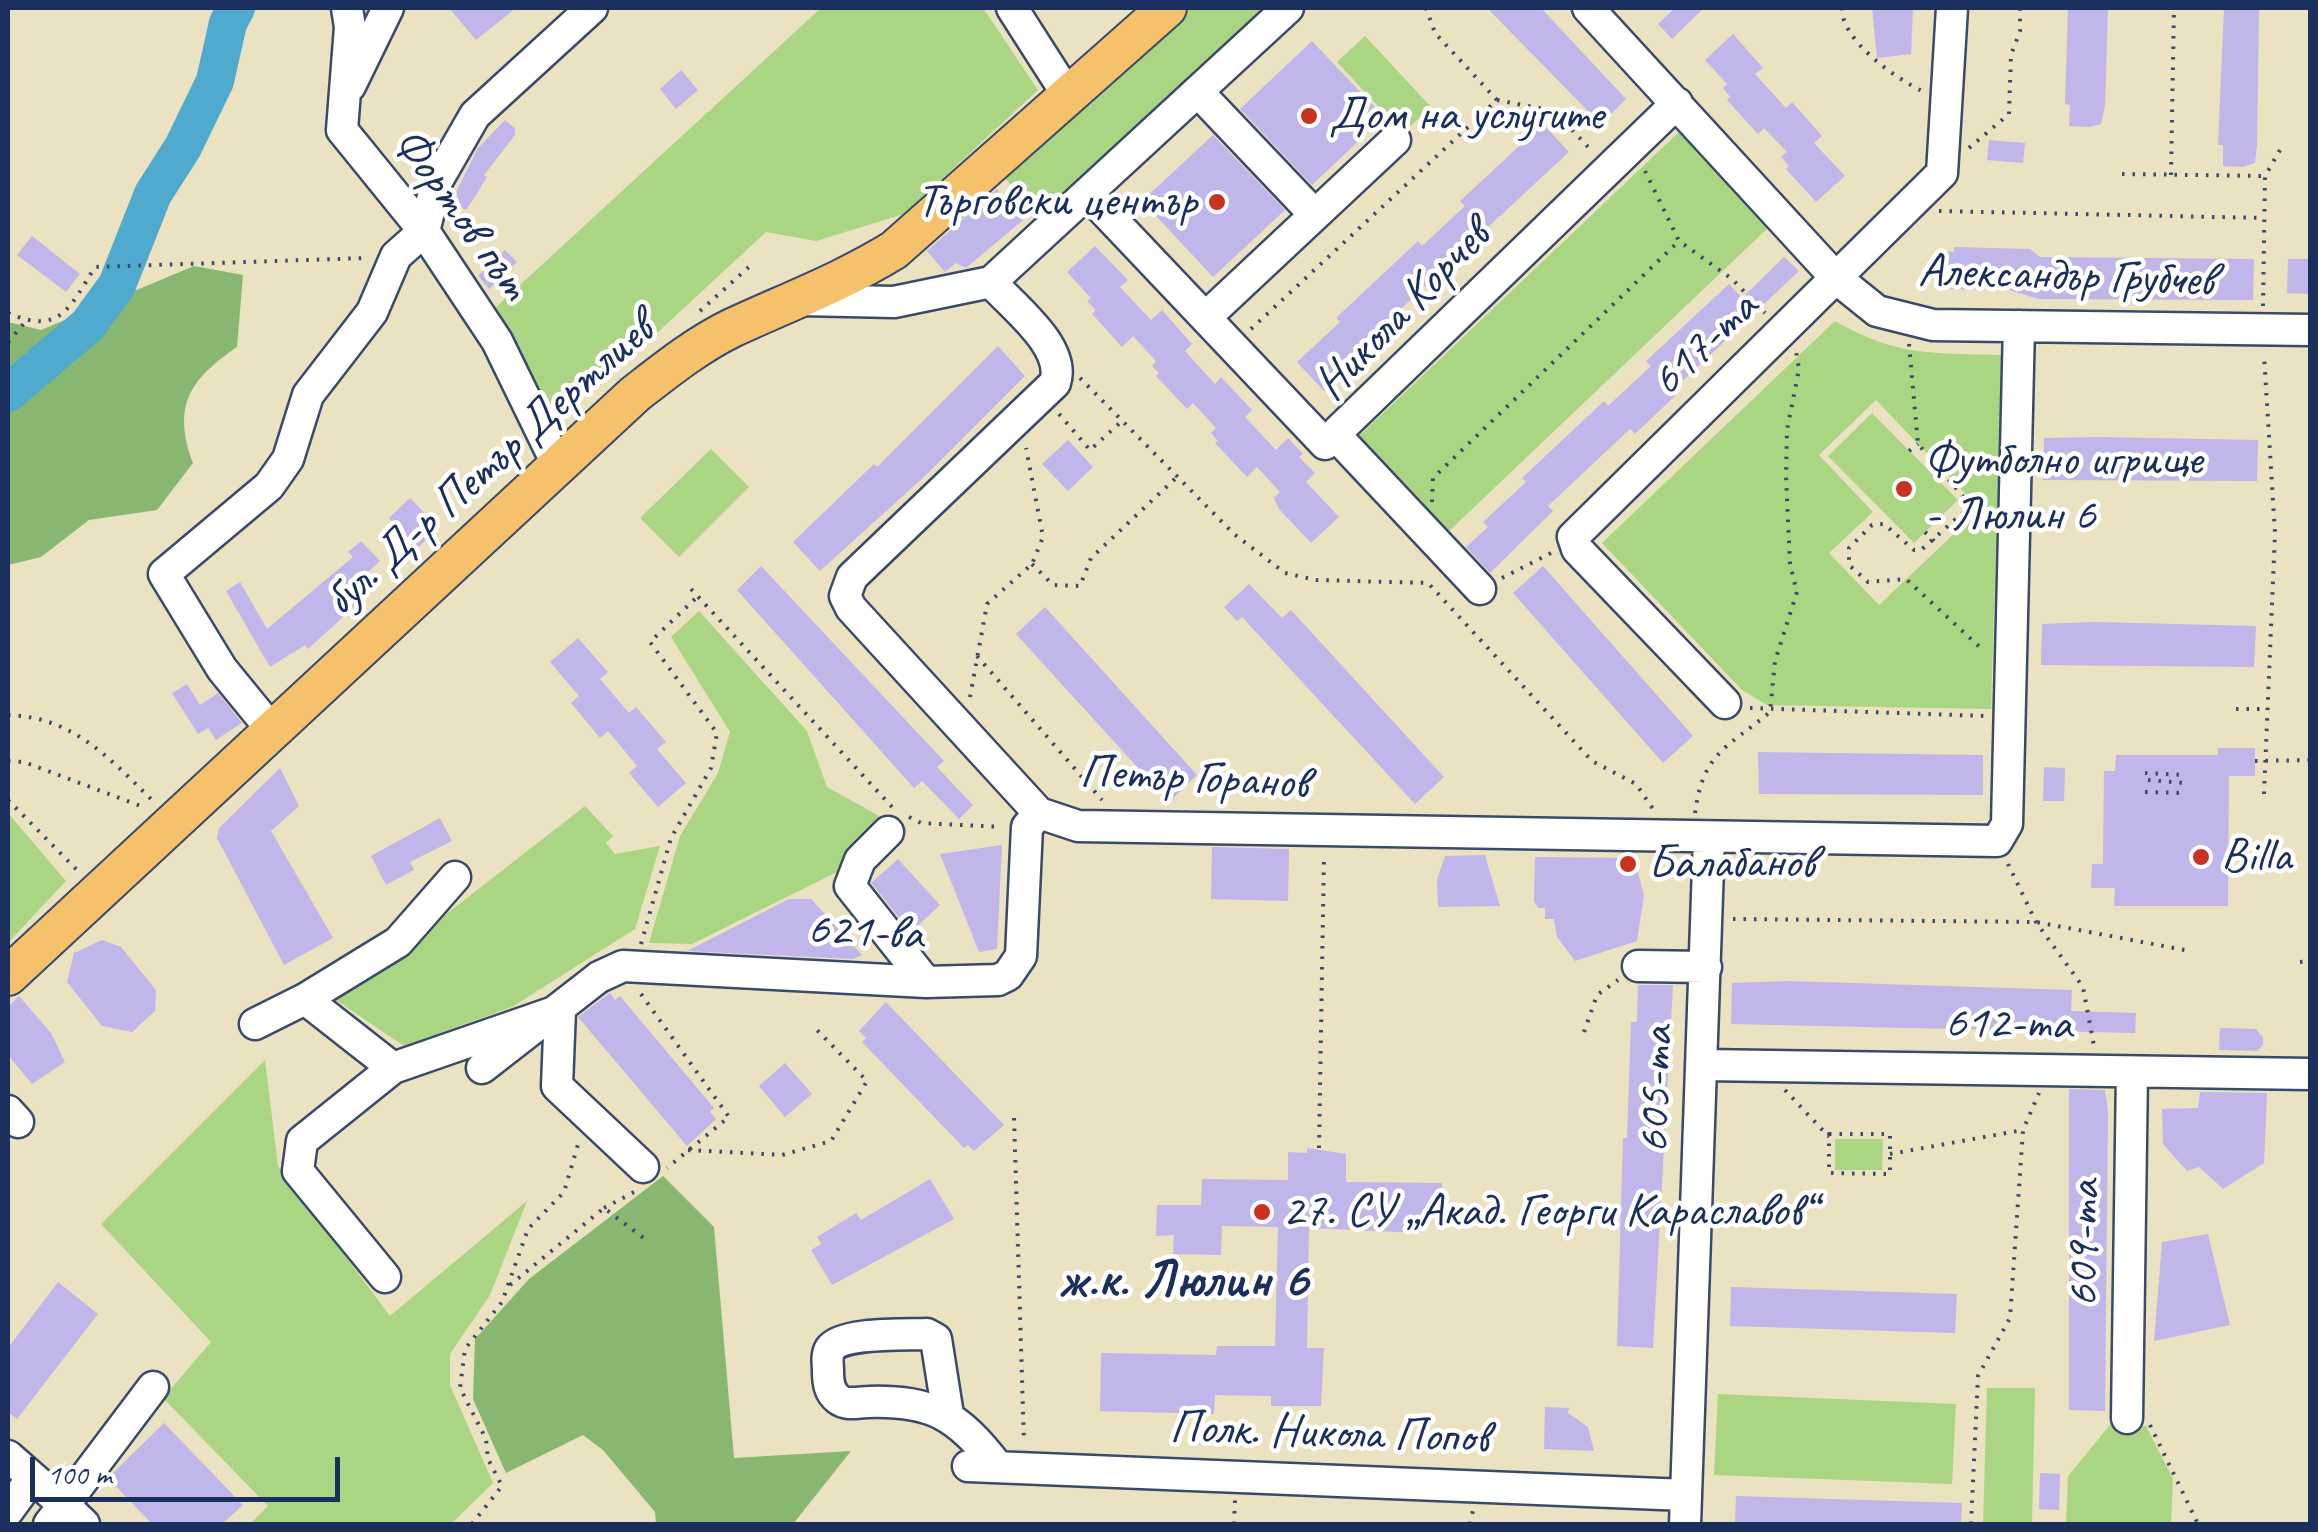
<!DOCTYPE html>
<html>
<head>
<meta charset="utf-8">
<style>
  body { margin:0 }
  #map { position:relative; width:2318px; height:1532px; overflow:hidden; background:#eae2c0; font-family:Caveat,sans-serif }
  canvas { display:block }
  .frame { position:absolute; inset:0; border:10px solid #1b2f5e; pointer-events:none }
  .scale { position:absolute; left:30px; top:1457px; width:310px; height:45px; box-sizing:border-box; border:5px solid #1b2f5e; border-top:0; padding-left:12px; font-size:30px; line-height:35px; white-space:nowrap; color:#1b2f5e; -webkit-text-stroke:8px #fff; paint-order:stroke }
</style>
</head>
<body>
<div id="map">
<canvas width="2318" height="1532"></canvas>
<div class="frame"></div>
<div class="scale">100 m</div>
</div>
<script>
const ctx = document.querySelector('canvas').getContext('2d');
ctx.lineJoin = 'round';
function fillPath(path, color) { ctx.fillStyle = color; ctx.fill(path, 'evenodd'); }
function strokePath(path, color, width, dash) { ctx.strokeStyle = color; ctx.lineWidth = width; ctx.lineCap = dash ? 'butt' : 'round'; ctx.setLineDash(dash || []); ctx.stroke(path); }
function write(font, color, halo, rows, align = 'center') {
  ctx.font = font + ' Caveat,sans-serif'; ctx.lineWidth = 9; ctx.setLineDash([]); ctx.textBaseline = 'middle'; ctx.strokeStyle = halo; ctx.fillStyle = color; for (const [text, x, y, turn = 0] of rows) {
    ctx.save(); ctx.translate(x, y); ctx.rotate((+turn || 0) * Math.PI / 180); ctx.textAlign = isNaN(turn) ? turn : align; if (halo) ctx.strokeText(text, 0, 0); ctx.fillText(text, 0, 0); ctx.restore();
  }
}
const green = new Path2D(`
  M821,8H983L1038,90L904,214L816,241L766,232L602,384L546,406L496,307Z
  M1182,8H1273L1044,221L1001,174Z
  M1365,36L1431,107L1403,133L1337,62Z
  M1679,132L1769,227L1448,532L1358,437Z
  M1835,321C1897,357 1934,353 2002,355L1991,709L1767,705L1742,690L1602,543ZM1876,400L1980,509L1879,605L1829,553L1873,512L1819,455Z
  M1872,413L1958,500L1914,543L1828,456Z
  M711,449L749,487L679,557L640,518Z
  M699,611L807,731L827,787L879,816L839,871L692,944L649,943L680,836L718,773L730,732L671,637Z
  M585,806L613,836L606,843L615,854L660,846L635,929L512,1007L404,1046L336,1000Z
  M8,813L66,881L8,943Z
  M265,1060L278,1166L390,1316L527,1201L490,1295L450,1354V1385L493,1483L451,1524H250L268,1506L163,1398L211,1342L101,1224Z
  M1835,1139H1883L1882,1170H1835Z
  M1987,1388H2035L2032,1524H1983Z
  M1718,1394L1956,1404L1952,1484L1714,1475Z
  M2110,1425L2146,1426L2173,1479L2171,1524H2066L2068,1476Z`);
const forest = new Path2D(`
  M194,266L243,275L237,347C189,380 172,406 193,463L157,510L89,520L41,557L8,565V322L41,330Z
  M663,1176L714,1227L734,1458L851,1451L793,1524H656L655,1512L603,1450L583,1435L506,1473L473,1399L475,1339L529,1279Z`);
const river = new Path2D(`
  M8,393L88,325L117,285L153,194L183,147L215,81L228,23L236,8`);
const building = new Path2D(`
  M449,8H516L476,40Z
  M1487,8H1541L1626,99L1594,131L1580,116L1587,110Z
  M1675,8H1704L1672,39L1658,24Z
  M1872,8H1913L1911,54L1877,58Z
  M2068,8H2108L2105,105L2101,124L2089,127L2069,126L2070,105L2065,104Z
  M2224,8H2259L2257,145L2255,163L2243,167L2223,166V145H2218Z
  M1733,34L1763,68L1755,74L1786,108L1792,102L1822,136L1814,143L1845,176L1816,202L1786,169L1789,166L1781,157L1787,152L1764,128L1758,134L1727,100L1730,97L1723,88L1727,84L1705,60Z
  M1312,41L1384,117L1312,185L1240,109Z
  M681,70L698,90L676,109L660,89Z
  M505,120L515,128V135L484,175L487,177L478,192L466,210L451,202L478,148Z
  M1543,124L1569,152L1486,229L1491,234L1449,274L1444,269L1362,345L1367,351L1324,391L1297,362L1340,322L1336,318L1418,241L1422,246L1465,206L1460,201Z
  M1213,135L1285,210L1213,277L1142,201Z
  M1989,140L2025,143L2023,163L1987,160Z
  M997,189L1023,220L966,268L956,263L945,272L927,251Z
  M32,236L80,274L66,292L17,255Z
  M1095,246L1128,280L1120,287L1151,320L1162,310L1192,344L1185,351L1215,384L1221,377L1252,410L1245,417L1276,450L1288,438L1303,454L1299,457L1315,473L1306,482L1339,517L1311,543L1279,509L1274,498L1280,492L1257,467L1247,477L1215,443L1218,441L1211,433L1216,428L1193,403L1187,409L1156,376L1159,373L1152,366L1156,361L1133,336L1122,347L1092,314L1096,310L1087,301L1091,298L1067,272Z
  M1954,247L2030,249L2040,257L2254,259L2253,300L2039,299L2009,290L1946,289V251L1954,252Z
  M505,250L517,262L489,289L478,276Z
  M1784,257L1799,271L1673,390L1677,394L1635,434L1630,429L1548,506L1553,511L1490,573L1466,547L1488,527L1483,522L1526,482L1522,478L1604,401L1608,406L1651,366L1646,361L1729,284L1742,298Z
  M2288,259H2309L2308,294L2287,293Z
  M998,346L1025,376L925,476L820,571L793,542L874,464L877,467Z
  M2097,437L2258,440L2257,481L2043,480L2044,438Z
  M1068,440L1093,467L1068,491L1042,464Z
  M410,498L439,528L417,548L389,518Z
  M361,541L380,561L366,574L377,586L308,649L305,645L270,667L226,591L240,582L267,629L353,557L348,552Z
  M761,566L944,761L937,767L973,805L959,819L922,781L914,788L737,590Z
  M1543,566L1693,736L1663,763L1513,593Z
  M1249,584L1282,618L1291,610L1444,777L1415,804L1242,617L1237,621L1224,607Z
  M1045,607L1197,775L1169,802L1016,634Z
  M2095,622L2256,626L2254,667L2041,665L2042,624Z
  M578,638L608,672L600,679L629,713L636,707L666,742L657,749L686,783L658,807L629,773L637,766L608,731L600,738L571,703L579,696L550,662Z
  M187,684L200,705L218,693L242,723L216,740L208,728L198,734L172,693Z
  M2218,748H2255V776H2229L2228,906H2114L2115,888H2091L2092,864H2103L2104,771H2115L2116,755H2218Z
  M1758,752L1983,755V795L1759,794Z
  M2044,767L2065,768L2064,801H2043Z
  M280,768L299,806L271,831L333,938L284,965L217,838L219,828Z
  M440,818L452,841L410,862L414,870L386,885L371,856Z
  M1002,845L997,949L979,952L940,854Z
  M1212,847L1289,849L1288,901L1211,899Z
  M1485,855L1500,906L1438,907L1437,880L1445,856Z
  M1535,857L1634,858L1644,895L1637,941L1575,961L1557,937L1554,919H1545V908H1538L1534,901Z
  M898,859L940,905L911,932L871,883Z
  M789,899H811L862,955L853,959L687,951Z
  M102,940L121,947L156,990L155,1011L132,1032L102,1026L67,982L74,953Z
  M1788,981L2072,990L2071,1011L2136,1013L2135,1033L1731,1024L1732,983Z
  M1638,985H1673L1653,1348L1617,1346L1623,1138H1627L1631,1022H1637Z
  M610,993L615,1000L620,996L714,1108L710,1112L716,1119L687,1146L578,1017Z
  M19,996L51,1033L65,1062L32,1084L8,1055V1007Z
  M886,1002L1004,1125L974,1151L968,1145L964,1148L862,1042L866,1038L859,1031Z
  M2220,1028L2256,1029L2263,1037V1044L2258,1051L2219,1050Z
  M785,1063L812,1094L785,1117L759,1086Z
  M2069,1089L2105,1090L2108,1111L2105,1411L2069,1410Z
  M2200,1092L2267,1093L2264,1163L2223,1189L2199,1167L2187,1171L2163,1144L2162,1109L2198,1108Z
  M1307,1148L1346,1154V1182L1442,1183L1441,1215L1422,1214L1421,1233L1309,1228L1307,1348H1324L1321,1406H1271V1396L1215,1395L1214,1414L1100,1411L1101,1353L1216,1355L1217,1346H1275L1278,1227L1222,1226L1221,1255L1173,1254L1174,1235L1156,1236L1157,1205H1201L1202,1179L1288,1180V1152L1307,1153Z
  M930,1179L954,1219L832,1285L811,1250L821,1244L817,1237L856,1213L861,1220Z
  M2208,1234L2230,1325L2154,1341L2162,1242Z
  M58,1282L98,1314L17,1419L8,1412V1348Z
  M1731,1287L1957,1294L1955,1333L1730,1326Z
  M1545,1407L1569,1408L1568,1413L1588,1427L1594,1451L1544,1449Z
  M164,1423L243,1505L222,1524H152L108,1478Z
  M2040,1473L2060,1474L2059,1510L2039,1509Z
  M1736,1496L1962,1503L1961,1524H1735Z`);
const path = new Path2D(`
  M1842,8C1841,40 1895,78 1922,91
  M1497,100L1554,111L1593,152
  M1969,148L2009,114L2011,55L2020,31V8
  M1645,171L1679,241L1732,279L1765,313
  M2122,174L2265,176
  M2171,175L2174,8
  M1939,211L2264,218
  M2263,306L2265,176L2280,150
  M700,311L750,266
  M8,313C60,336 70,307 95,267L367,258
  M1251,329L1497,100L1435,33L1426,8
  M8,342L26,321
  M1909,344L1918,444L1968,502V508L1921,550H1914L1884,524L1872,525L1849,548V565L1868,582L1906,579L1984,651
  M1080,378L1234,534L1285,573L1316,580L1428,583L1592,761L1636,784L1653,809
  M1059,414L1090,450L1122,421
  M1909,451L1918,444
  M1432,502L1433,478L1679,241
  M1925,532L1935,542
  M1032,564L1053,585L1080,586L1091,558L1177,477
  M1502,578L1551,553
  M691,589L892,807
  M977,656L1102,800
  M970,697L987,604L1032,564L1043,537L1026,448
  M1750,708L1985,716
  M2236,709H2267
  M8,715C74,717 110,759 155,803
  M8,761L24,762L146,808
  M2255,761L2310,760
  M2145,773L2185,775
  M2148,780L2184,783
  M2145,792L2183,793
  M2264,794L2275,533L2264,355
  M8,800L78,871
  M1695,813C1703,752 1727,748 1770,712L1775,661L1797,592L1790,564L1786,476L1787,430L1799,369L1796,351
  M909,817L921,823L1002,827
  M2008,864L2036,922L2083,987L2094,1046
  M1733,919L2036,922L2190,951
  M641,944L671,838L711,768L717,733L650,642L698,596
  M2300,962L2310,961
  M641,994L729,1117L667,1168
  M1584,1032L1597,995L1618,980
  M1785,1090L1829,1137
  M1014,1118L1024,1443
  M1829,1134H1890V1174L1829,1173Z
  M1319,1148L1324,856
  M688,1150L782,1155L831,1141L867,1081L816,1029
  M1890,1154L2023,1130
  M604,1208L636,1191
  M510,1285L604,1208L645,1239
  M2150,1425L2198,1524
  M472,1524L502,1486L488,1459L486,1439L460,1388L465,1349L502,1302L528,1229L564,1192L579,1141
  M1234,1524L1235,1500
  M1470,1524L1473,1510
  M1971,1524L1978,1376L2010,1318L2023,1130L2039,1093`);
const minor = new Path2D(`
  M347,8L350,27L342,130L424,231L497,341L557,464
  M1012,8L1067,94
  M1588,8L1836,278L1877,311L1933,325L2310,330
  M350,86L388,8
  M1199,93L1315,215
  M1089,195L1325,444
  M991,282C1013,307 1067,347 1055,383L852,577L845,596L851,608L1039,813L1078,826L1997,841L2007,824L2019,326
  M801,300L894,302L991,282L1288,8
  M1206,317L1395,140
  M1480,589L1339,439L1338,431L1677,103
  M1725,703L1577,549L1573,537L1942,173L1952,8
  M271,729L222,669L164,574L269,486L288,459L308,395L372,312L396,256L424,231L437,181L475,115L592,8
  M888,832L860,860L850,886L926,982
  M1638,966L1706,967
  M305,999L398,942L455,877
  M255,1024L305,999L393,1068L302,1141L298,1171L385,1277
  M1703,1065L2310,1074
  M393,1068L560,1010L557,1086L643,1167
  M482,1068L599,977L623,966L926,982L998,980L1008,975L1021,956L1027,827L1039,813
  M8,1111L18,1122
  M948,1415L936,1339L927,1334C906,1335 841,1332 830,1349C826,1356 828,1364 828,1371C828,1382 829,1392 838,1399C847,1406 858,1402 868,1402C933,1400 959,1416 998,1467
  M2127,1418L2132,1072
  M8,1456L64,1505L153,1387
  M968,1466L1686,1495
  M8,1511L32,1478
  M49,1524L64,1505L84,1524
  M1685,1524L1709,838`);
const major = new Path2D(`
  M8,976L635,394C666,370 697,345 732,328C788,302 842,282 894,250L1167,8`);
const markers = [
  [1309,116,10,"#c8321e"],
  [1217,202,10,"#c8321e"],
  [1904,489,10,"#c8321e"],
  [2201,857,10,"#c8321e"],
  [1628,864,10,"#c8321e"],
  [1262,1212,10,"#c8321e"]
];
const poiNames = [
  ["Дом на услугите",1329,116],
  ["Търговски център",1197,202,"right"],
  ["Футболно игрище",1924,461],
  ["- Люлин 6",1924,516],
  ["Billa",2221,857],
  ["Балабанов",1648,864],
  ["27. СУ „Акад. Георги Караславов“",1282,1212]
];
const streetNames = [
  ["Фортов път",460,214,54],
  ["Александър Грубчев",2066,277,2],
  ["Никола Корчев",1403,311,-46],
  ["617-та",1705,345,-44],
  ["бул. Д-р Петър Дертлиев",490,466,-42],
  ["Петър Горанов",1194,779,3],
  ["621-ва",865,933,3],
  ["612-та",2008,1025,1],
  ["605-та",1657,1090,-88],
  ["609-та",2085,1244,-89],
  ["Полк. Никола Попов",1329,1434,2]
];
const quarterNames = [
  ["ж.к. Люлин 6",1183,1282]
];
fillPath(green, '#aad683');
fillPath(forest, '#87b771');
strokePath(river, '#4faacd', 38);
fillPath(building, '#c0b6ea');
strokePath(minor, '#3a4a6d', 35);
strokePath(major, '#3a4a6d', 42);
strokePath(path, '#3a4a6d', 4, [2.5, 8]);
strokePath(minor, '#fff', 30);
strokePath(major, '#f5c16b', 38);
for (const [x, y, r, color] of markers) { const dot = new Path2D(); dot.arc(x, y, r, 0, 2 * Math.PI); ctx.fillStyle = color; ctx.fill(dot); strokePath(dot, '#fff', 4); }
write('48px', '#1b2f5e', '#fff', poiNames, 'left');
write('48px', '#1b2f5e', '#fff', streetNames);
write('bold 52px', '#1b2f5e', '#fff', quarterNames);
</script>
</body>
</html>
